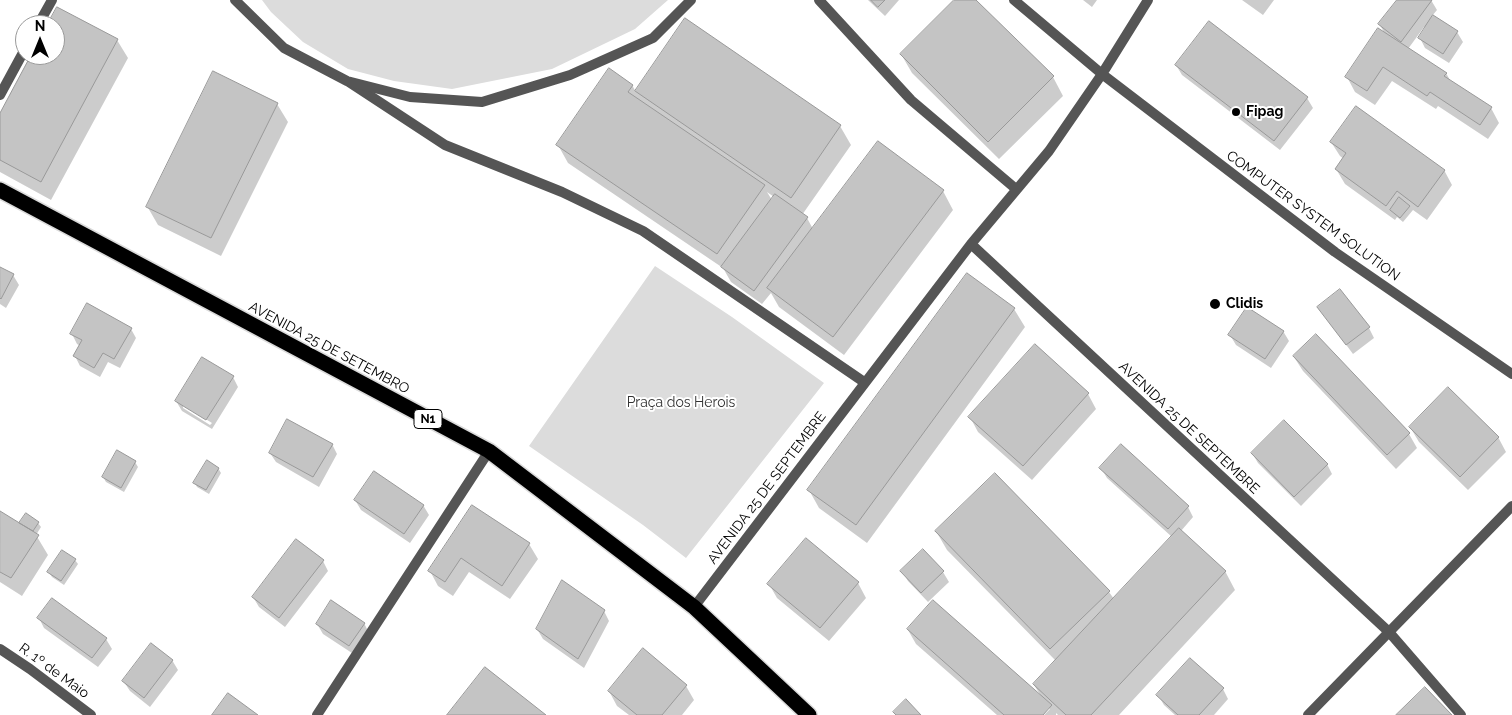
<!DOCTYPE html>
<html>
<head>
<meta charset="utf-8">
<style>
  body { margin:0 }
  #map { position:relative; width:1512px; height:715px; overflow:hidden; background:#fff; font-family:Raleway,sans-serif }
  canvas { display:block }
  .north { position:absolute; left:15px; top:15px; width:50px; height:50px; box-sizing:border-box; background:#fff; border:1px solid #999; border-radius:50%; rotate:0deg; font-size:14px; font-weight:700; line-height:20px; text-align:center; color:#000 }
  .north::after { content:''; display:block; margin:auto; width:18px; height:22px; background:#000; clip-path:polygon(50% 0,100% 100%,50% 72%,0 100%) }
</style>
</head>
<body>
<div id="map">
<canvas width="1512" height="715"></canvas>
<div class="north">N</div>
</div>
<script>
const ctx = document.querySelector('canvas').getContext('2d');
ctx.lineJoin = 'round';
function fillPath(path, color) { ctx.fillStyle = color; ctx.fill(path, 'evenodd'); }
function strokePath(path, color, width, dash) { ctx.strokeStyle = color; ctx.lineWidth = width; ctx.lineCap = dash ? 'butt' : 'round'; ctx.setLineDash(dash || []); ctx.stroke(path); }
function write(font, color, halo, rows, align = 'center') {
  ctx.font = font + ' Raleway,sans-serif'; ctx.lineWidth = 4; ctx.setLineDash([]); ctx.textBaseline = 'middle'; ctx.strokeStyle = halo; ctx.fillStyle = color; for (const [text, x, y, turn = 0] of rows) {
    ctx.save(); ctx.translate(x, y); ctx.rotate((+turn || 0) * Math.PI / 180); ctx.textAlign = isNaN(turn) ? turn : align; if (halo) ctx.strokeText(text, 0, 0); ctx.fillText(text, 0, 0); ctx.restore();
  }
}
const green = new Path2D(`
  M262,0H668L635,29L552,69L452,89L394,81L348,69L303,42L271,12Z
  M655,266L732,317L824,383L686,558L643,525L529,446Z`);
const shadow = new Path2D(`
  M868,0H899L885,16Z
  M956,0H975L1053,77L1063,96L999,159L912,73L901,54Z
  M1083,0H1097L1092,7Z
  M1242,0H1274L1263,15Z
  M1398,0H1431L1437,10L1432,16L1457,32L1463,42L1449,63L1425,48L1420,38L1426,28L1424,27L1408,49L1446,73L1451,82L1491,108L1499,123L1488,139L1438,106L1436,109L1392,81L1375,105L1355,92L1347,77L1385,34L1380,25Z
  M57,9L117,40L128,58L51,200L0,172V115L32,55H55V25H48Z
  M686,20L840,126L851,145L802,215L807,218L813,229L943,191L953,210L844,355L779,307L771,293L762,304L731,282L723,268L568,163L558,145L632,85L636,92ZM767,192L774,197L772,200Z
  M1176,65L1307,98L1313,108L1280,150L1182,75Z
  M277,104L288,122L221,256L158,225L147,206Z
  M1331,142L1444,170L1452,185L1427,220L1413,210L1403,222L1397,217L1395,220L1345,184L1336,169L1344,159L1340,156Z
  M0,268L13,275L19,285L6,308L0,304Z
  M1318,307L1369,328L1374,338L1353,354Z
  M1014,309L1025,327L867,543L819,508L809,490Z
  M131,329L136,338L120,368L108,362L100,377L80,366L75,356L80,346L77,344L72,334Z
  M1283,331L1289,341L1271,368L1236,345L1230,335Z
  M1294,357L1409,434L1417,448L1396,469L1303,371Z
  M233,377L238,387L212,429L182,411L176,401ZM183,405L212,423L210,425L183,408Z
  M1088,394L1096,409L1032,480L978,432L970,417Z
  M1410,427L1498,437L1506,452L1468,490L1419,442Z
  M332,444L337,454L319,487L276,462L270,453Z
  M1252,453L1327,464L1332,474L1301,506L1258,463Z
  M135,462L138,467L124,492L106,482L103,477Z
  M218,468L221,473L209,494L197,487L195,483Z
  M1101,468L1188,507L1193,517L1181,531L1225,571L1235,590L1119,715H1058L1056,713V715H1044L1050,709L1048,707L1041,715H997L916,644L908,630L1041,696L1034,685L1056,661L947,550L936,531L995,475L1109,592L1114,599L1172,537L1107,478Z
  M355,500L423,505L429,515L410,543L361,510Z
  M473,507L529,544L538,559L510,599L469,572L453,596L438,586L430,571Z
  M0,512L23,527L38,523L41,527L36,535L48,555L22,596L0,582Z
  M75,560L78,564L64,585L52,577L49,572Z
  M323,561L328,571L285,627L259,607L253,597Z
  M902,571L943,572L949,582L928,602L908,581Z
  M858,583L866,598L829,641L777,598L769,584Z
  M604,611L609,621L584,668L543,639L537,629Z
  M39,618L106,639L112,649L98,667L44,628Z
  M364,623L369,633L355,655L323,634L317,624Z
  M172,660L178,670L150,707L130,691L124,682Z
  M686,686L694,700L682,715H629L617,706L609,691Z
  M1223,689L1228,699L1214,715H1175L1164,705L1158,695Z`);
const building = new Path2D(`
  M871,0H885L878,7Z
  M954,0H976L1054,76L988,142L900,54Z
  M1397,0H1432L1401,42L1378,24Z
  M57,7L118,39L41,182L0,160V113L31,55H55V25H47Z
  M1433,15L1458,31L1443,54L1418,38Z
  M685,18L841,125L791,198L635,91Z
  M1209,21L1308,97L1274,141L1175,65Z
  M1378,28L1447,73L1444,76L1492,107L1480,125L1430,92L1427,96L1383,67L1367,91L1345,77Z
  M609,68L633,85L628,92L765,185L717,254L556,145Z
  M213,71L278,103L211,238L146,207Z
  M1356,106L1445,170L1418,207L1397,191L1386,206L1335,169L1346,153L1330,142Z
  M878,141L944,190L833,337L767,288Z
  M775,194L808,217L754,291L721,267Z
  M1399,197L1410,206L1400,218L1390,210Z
  M0,267L14,274L1,299L0,298Z
  M967,273L1015,308L856,525L807,490Z
  M1340,289L1370,327L1346,345L1317,307Z
  M87,303L132,328L114,359L103,353L94,368L73,356L82,340L70,334Z
  M1247,307L1284,331L1265,359L1228,335Z
  M1316,334L1410,433L1387,455L1293,356Z
  M1035,344L1089,393L1023,466L968,417Z
  M202,357L234,376L206,420L175,401Z
  M1448,387L1499,437L1460,477L1409,427Z
  M287,419L333,444L313,477L269,453Z
  M1284,420L1328,464L1294,497L1251,453Z
  M1121,444L1189,506L1168,529L1099,468Z
  M117,450L136,461L121,488L102,477Z
  M207,460L219,468L206,490L193,483Z
  M374,471L424,505L404,534L354,500Z
  M995,473L1110,591L1050,649L935,531Z
  M472,505L530,543L502,586L461,558L445,582L428,571Z
  M0,511L39,535L11,578L0,572Z
  M26,513L39,522L33,531L19,523Z
  M1179,528L1226,571L1091,715H1066L1033,684Z
  M806,538L859,582L820,628L767,584Z
  M296,539L324,560L279,618L252,597Z
  M923,549L944,571L921,593L900,571Z
  M62,550L76,559L61,581L47,572Z
  M562,580L605,610L578,659L536,629Z
  M52,598L107,638L92,658L37,618Z
  M331,600L365,623L349,646L316,624Z
  M933,600L1052,705L1043,715H1004L907,629Z
  M151,643L173,660L144,698L122,681Z
  M643,648L687,685L662,715H637L608,691Z
  M1190,658L1224,688L1199,715H1178L1156,695Z
  M485,667L546,715H447Z
  M1425,687L1452,715H1396Z
  M228,693L258,715H212Z
  M906,699L921,715H896L893,712Z`);
const lane = new Path2D(`
  M349,82L445,145L562,192L643,231L864,382`);
const street = new Path2D(`
  M235,0L284,48L347,81L410,97L482,102L570,75L653,38L691,0
  M819,0L911,100L1016,189
  M1014,0L1102,74L1335,252L1512,374
  M38,25L52,0
  M0,95L25,49
  M971,244L1389,632L1461,715
  M694,607L971,244L1049,151L1102,74L1148,0
  M0,649L30,669L91,715
  M317,715L489,451
  M1308,715L1512,506`);
const highway = new Path2D(`
  M0,190L489,451L694,607L809,715`);
const markers = [
  [1236,112,5,"#000"],
  [1215,304,6,"#000"]
];
const shields = [
  [428,419,28]
];
const shieldNames = [
  ["N1",428,419]
];
const poiNames = [
  ["Fipag",1246,112],
  ["Clidis",1226,304]
];
const streetNames = [
  ["COMPUTER SYSTEM SOLUTION",1313,216,36],
  ["AVENIDA 25 DE SETEMBRO",329,348,28],
  ["AVENIDA 25 DE SEPTEMBRE",1189,428,43],
  ["AVENIDA 25 DE SEPTEMBRE",767,488,-53],
  ["R. 1º de Maio",54,671,36]
];
const parkNames = [
  ["Praça dos Herois",681,403]
];
fillPath(green, '#dcdcdc');
fillPath(shadow, '#0003');
fillPath(building, '#c4c4c4');
strokePath(building, '#999', 1);
strokePath(highway, '#dbdbdb', 18);
strokePath(lane, '#555', 10);
strokePath(street, '#555', 10);
strokePath(highway, '#000', 15);
for (const [x, y, r, color] of markers) { const dot = new Path2D(); dot.arc(x, y, r, 0, 2 * Math.PI); ctx.fillStyle = color; ctx.fill(dot); strokePath(dot, '#fff', 2); }
for (const [x, y, w] of shields) { const box = new Path2D(); box.roundRect(x - w / 2, y - 9.5, w, 19, 4); ctx.fillStyle = '#fff'; ctx.fill(box); strokePath(box, '#000', 1); }
write('bold 12px', '#000', null, shieldNames);
write('bold 14px', '#000', '#fff', poiNames, 'left');
write('14px', '#000', '#fff', streetNames);
write('14px', '#333', '#fff', parkNames);
</script>
</body>
</html>
